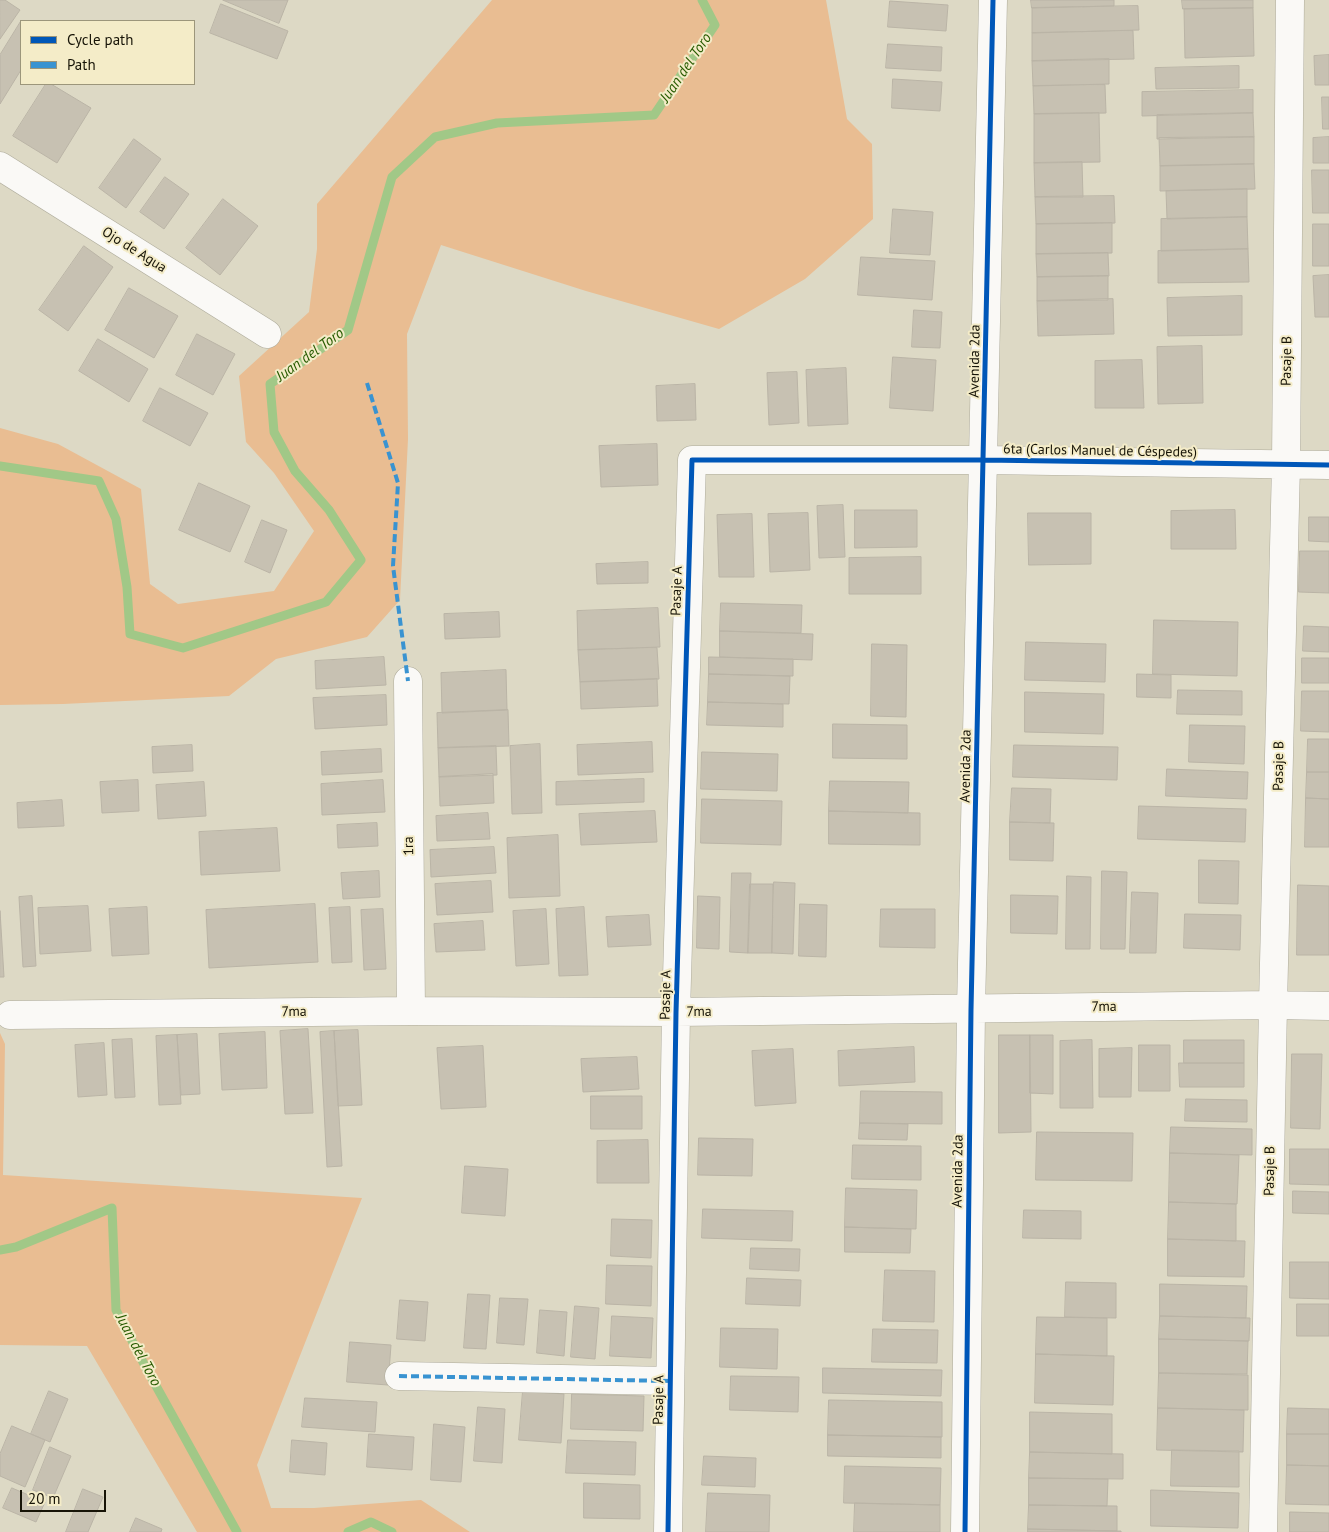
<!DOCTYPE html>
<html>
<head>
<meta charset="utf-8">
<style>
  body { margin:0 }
  #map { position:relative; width:1329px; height:1532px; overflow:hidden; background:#ddd9c5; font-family:"PT Sans",sans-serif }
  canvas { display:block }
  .legend { position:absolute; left:20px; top:20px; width:175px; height:65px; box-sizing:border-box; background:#f4ecc8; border:1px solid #9c967b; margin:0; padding:6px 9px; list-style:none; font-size:15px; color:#171407 }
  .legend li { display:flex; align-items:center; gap:10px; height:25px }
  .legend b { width:25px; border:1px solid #9c967b }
  .scale { position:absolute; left:20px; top:1490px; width:86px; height:22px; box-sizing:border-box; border:2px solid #171407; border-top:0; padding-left:6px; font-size:15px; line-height:18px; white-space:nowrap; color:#171407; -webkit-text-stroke:4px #f4ecc8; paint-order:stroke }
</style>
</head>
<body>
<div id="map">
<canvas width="1329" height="1532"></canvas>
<ul class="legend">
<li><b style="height:6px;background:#0057b8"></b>Cycle path</li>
<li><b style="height:6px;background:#3993d1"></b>Path</li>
</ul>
<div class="scale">20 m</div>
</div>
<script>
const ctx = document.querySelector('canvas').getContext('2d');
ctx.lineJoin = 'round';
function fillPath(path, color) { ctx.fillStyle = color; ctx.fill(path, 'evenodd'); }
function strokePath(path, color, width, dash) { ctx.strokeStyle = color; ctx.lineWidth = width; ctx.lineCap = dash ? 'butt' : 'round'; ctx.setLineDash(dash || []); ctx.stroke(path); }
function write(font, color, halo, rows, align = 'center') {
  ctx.font = font + ' "PT Sans",sans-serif'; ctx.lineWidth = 4; ctx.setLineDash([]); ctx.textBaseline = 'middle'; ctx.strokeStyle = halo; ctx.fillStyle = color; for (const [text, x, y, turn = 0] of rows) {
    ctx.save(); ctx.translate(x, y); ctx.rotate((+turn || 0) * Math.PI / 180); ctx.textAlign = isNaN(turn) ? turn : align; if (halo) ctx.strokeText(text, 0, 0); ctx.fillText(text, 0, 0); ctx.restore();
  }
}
const green = new Path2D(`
  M492,0H826L847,119L872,144L873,219L805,279L719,329L586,291L441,245L407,334L408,439L400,600L367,637L276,659L229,696L63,704L0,705V428L58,444L141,489L150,584L178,604L274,591L314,531L274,473L246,442L239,376L309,312L317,249V204Z
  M0,1033L5,1044L3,1175L362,1198L257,1465L271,1508H314L421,1500L470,1532H197L87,1346L0,1345Z`);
const stream = new Path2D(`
  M0,466L99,481L116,519L127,587L130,634L183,648L326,602L361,560L329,510L295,471L274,432L270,384L348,330L392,177L435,137L497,123L654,115L715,25L702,0
  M0,1250L16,1247L112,1208L116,1310L145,1366L237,1532
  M348,1532L371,1522L392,1532`);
const building = new Path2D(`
  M0,0H5L20,10L0,39Z
  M223,0H288L279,23Z
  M1031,0H1114V6L1032,8Z
  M1182,0H1253V8L1183,9Z
  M890,1L948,5L946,31L888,27Z
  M221,4L288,31L277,59L210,33Z
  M1138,6L1139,30L1032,33V8Z
  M1253,8L1254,56L1185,58L1184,9Z
  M21,21V70L0,104V55Z
  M1133,31L1134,59L1032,61V33Z
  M888,44L942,47L941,71L886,68Z
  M1329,55V85H1315L1314,56Z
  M1109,59V84L1033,86L1032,61Z
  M1239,66V88L1156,89L1155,68Z
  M893,79L942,82L940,111L892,108Z
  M46,84H51L91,108L57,163L13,136Z
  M1105,85L1106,113L1034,114L1033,86Z
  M1253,90V113L1142,116V92Z
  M1322,97H1329V129H1323Z
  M1099,113L1100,162L1034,163V114Z
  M1253,113L1254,137L1157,139V115Z
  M1254,137V164L1160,166L1159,138Z
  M1329,137V163H1313V138Z
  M134,139L161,159L126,208L99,188Z
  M1082,162L1083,197H1035L1034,163Z
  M1254,164L1255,189L1160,191V166Z
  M1312,170H1329V213H1313Z
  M165,177L189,194L164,229L140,212Z
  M1247,189V217L1167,219L1166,191Z
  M1114,196L1115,223L1036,224L1035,197Z
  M223,199L258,226L220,275L186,248Z
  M893,209L933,212L930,255L890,253Z
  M1247,217L1248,249L1161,251V219Z
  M1112,223V253L1036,254V224Z
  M1313,224H1329V266H1313Z
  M84,246L113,267L68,331L39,310Z
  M1248,249L1249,282L1158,283V251Z
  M1108,253L1109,276L1037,277L1036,254Z
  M861,257L935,261L932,300L858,295Z
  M1329,275V317H1315L1313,276Z
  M1108,276V300L1037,301V277Z
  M129,288L178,316L154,358L105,330Z
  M1242,296V335L1168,336L1167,298Z
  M1113,299L1114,334L1038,336L1037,301Z
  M914,310L942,312L940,348L912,347Z
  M197,334L235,354L213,395L176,375Z
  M98,339L148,369L129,402L79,371Z
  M1202,346L1203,403L1158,404L1157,347Z
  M893,357L936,360L933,411L890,408Z
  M1142,360L1144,408H1095V361Z
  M846,368L848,424L808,426L806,370Z
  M797,372L799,423L769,425L767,373Z
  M695,384L696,420L657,421L656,386Z
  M160,388L208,413L190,446L143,421Z
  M657,444L658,485L601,487L599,446Z
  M199,483L250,506L230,552L179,530Z
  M843,505L845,557L819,558L817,506Z
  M855,510H917V547L855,548Z
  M1235,510L1236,549H1171V511Z
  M808,513L810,570L770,572L768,514Z
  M1028,513H1091V564L1029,565Z
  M752,514L754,577H719L717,515Z
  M1309,517H1329V542L1309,541Z
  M262,520L287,530L270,573L245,562Z
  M1300,551H1329V593L1299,592Z
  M921,557V594H849V558Z
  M648,562V583L597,584L596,564Z
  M721,603L802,605L801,633L720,631Z
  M658,608L660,647L578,650L577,611Z
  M499,612L500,637L445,639L444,614Z
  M1154,620L1238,622L1237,676L1153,674Z
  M1304,626L1329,627V652L1303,651Z
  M720,631L813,634L812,660L720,657Z
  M1026,642L1106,644L1105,682L1025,680Z
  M872,644L907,645L906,717L871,716Z
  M657,648L659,679L580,682L578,650Z
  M384,657L386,685L316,689L315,661Z
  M709,657L793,659V676L709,674Z
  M1302,658H1329V683H1302Z
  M506,670L507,710L442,713L441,673Z
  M709,674L790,676L789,704L708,702Z
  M1137,674L1171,675V698L1137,697Z
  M657,679L658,706L581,709L580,682Z
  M1178,690L1242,691V715L1177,714Z
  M1302,691H1329V732L1301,731Z
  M1025,692L1104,694L1103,734L1025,732Z
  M386,695L387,725L315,729L313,698Z
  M708,702L783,704V727L707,725Z
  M508,710L509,746L438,748L437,713Z
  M833,724L907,725V759L833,758Z
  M1190,725L1245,726L1244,764L1189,762Z
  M1308,739H1329V772H1307Z
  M652,742L653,772L578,775L577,745Z
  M540,744L542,813L512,814L510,746Z
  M192,745L193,771L153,773L152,747Z
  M1014,745L1118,747L1117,780L1013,777Z
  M496,746L497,775L439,777L438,748Z
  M381,749L382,772L322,775L321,752Z
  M702,752L778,754L777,791L701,789Z
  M1167,769L1248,772L1247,799L1166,796Z
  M1307,772H1329V799L1306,798Z
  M493,774L494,803L440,806L439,777Z
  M644,779V802L556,805V782Z
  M138,780L139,811L102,813L100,782Z
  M383,780L385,812L322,815L321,784Z
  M830,781L909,782L908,813L829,811Z
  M204,782L206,816L158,819L156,785Z
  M1012,788L1051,789L1050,823L1010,822Z
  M1306,798L1329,799V847H1305Z
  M702,799L782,801L781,845L701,843Z
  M62,800L64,826L18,828L17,803Z
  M1139,806L1246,809L1245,842L1138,839Z
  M655,811L657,842L581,845L579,814Z
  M829,811L920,813V845L829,844Z
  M488,813L490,839L437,841L436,816Z
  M1010,822L1054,823L1053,861L1010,860Z
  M377,823L378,846L338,848L337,825Z
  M277,828L280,871L201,875L199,832Z
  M558,835L560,896L509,898L507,838Z
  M494,847L496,873L431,877L430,850Z
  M1199,860L1239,861L1238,904L1199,903Z
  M379,871L380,897L343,899L341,873Z
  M1102,871L1127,872L1125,949H1101Z
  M732,873H751L748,953L730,952Z
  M1067,876L1091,877L1090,949H1066Z
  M491,881L493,912L437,915L435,884Z
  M774,882L795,883L793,954L772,953Z
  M750,884H773L772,953H748Z
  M1298,885L1329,886V955H1297Z
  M1132,892L1158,893L1156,953H1130Z
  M1011,895L1058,896L1057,934L1011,933Z
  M32,896L36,966L23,967L19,897Z
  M698,896L720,897L719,949L697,948Z
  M315,904L318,962L209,968L206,910Z
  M800,904L827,905L826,957L799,956Z
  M88,906L91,951L40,954L38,908Z
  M147,907L149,954L112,956L109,909Z
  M350,907L352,962L332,963L329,908Z
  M584,907L588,975L559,976L556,909Z
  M383,909L386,969L364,970L361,910Z
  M546,909L549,964L516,966L513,911Z
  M881,909H935V948L880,947Z
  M0,911L4,977H0Z
  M1185,914L1241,915L1240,950L1184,948Z
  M649,915L651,945L608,947L606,917Z
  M483,921L485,950L436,952L434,924Z
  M308,1029L313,1113L285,1114L280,1031Z
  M358,1030L362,1105L338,1106L334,1031Z
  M334,1031L342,1166L327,1167L320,1032Z
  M265,1032L267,1088L222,1090L219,1034Z
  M197,1034L200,1094L181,1095L177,1035Z
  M177,1035L181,1104L159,1105L156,1036Z
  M999,1035H1030L1031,1132L999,1133Z
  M1030,1035H1053V1094L1030,1093Z
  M132,1039L135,1097L115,1098L112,1040Z
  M1092,1040L1093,1108H1060V1041Z
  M1184,1040H1244V1063H1184Z
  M104,1043L107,1095L78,1097L75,1045Z
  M1139,1045H1170V1091H1139Z
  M483,1046L486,1107L441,1109L437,1048Z
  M914,1047L915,1082L839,1086L838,1051Z
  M1132,1048L1131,1097H1099V1049Z
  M793,1049L796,1103L755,1106L752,1051Z
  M1292,1054H1322L1320,1129L1291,1128Z
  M637,1057L639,1089L583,1092L581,1059Z
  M1179,1063H1244V1087H1180Z
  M861,1091L942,1092V1124L860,1123Z
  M591,1096H642V1129H591Z
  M1186,1099L1247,1100V1122L1185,1121Z
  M860,1123L908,1124L907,1140L859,1139Z
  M1171,1127L1252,1129V1155L1170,1153Z
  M1037,1132L1133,1133L1132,1181L1036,1180Z
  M699,1138L753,1139L752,1176L698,1175Z
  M648,1140L649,1183H597V1141Z
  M853,1145L921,1146V1180L852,1179Z
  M1290,1149H1329V1185L1290,1184Z
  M1170,1153L1239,1155L1237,1204L1169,1202Z
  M465,1166L508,1169L505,1216L462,1213Z
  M846,1188L917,1190L916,1229L845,1227Z
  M1293,1191L1329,1192V1214L1293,1213Z
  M1169,1202L1236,1204V1241L1168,1239Z
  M703,1209L793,1211L792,1241L702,1238Z
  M1024,1210L1081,1211V1239L1023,1238Z
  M612,1219L652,1220L651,1258L611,1256Z
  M845,1227L911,1229L910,1253L845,1252Z
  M1168,1239L1245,1241L1244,1277L1168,1276Z
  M751,1248L800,1249L799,1271L750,1269Z
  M1290,1262H1329V1299L1290,1298Z
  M607,1265L652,1266L651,1306L606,1304Z
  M885,1270L935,1271L934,1322L883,1321Z
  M747,1278L801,1280L800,1306L746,1304Z
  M1066,1282L1116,1283V1318L1065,1317Z
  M1160,1284L1247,1286L1246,1318L1160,1316Z
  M468,1294L490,1295L486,1349L464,1348Z
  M500,1298L528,1299L524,1345L497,1343Z
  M400,1300L428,1302L425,1341L397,1339Z
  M1297,1304H1329V1336H1297Z
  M575,1306L599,1308L595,1359L571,1357Z
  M540,1310L567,1312L564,1356L537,1353Z
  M612,1316L653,1318L651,1358L610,1356Z
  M1160,1316L1250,1318L1249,1341L1159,1339Z
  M1037,1317L1107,1318V1356L1036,1354Z
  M721,1328L778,1329L777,1369L720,1367Z
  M873,1329L938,1330L937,1363L872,1362Z
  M1159,1339L1248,1341L1247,1374L1159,1373Z
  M350,1342L391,1345L388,1385L347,1382Z
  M1036,1354L1114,1356L1113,1405L1035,1403Z
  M823,1368L942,1370L941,1396L823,1393Z
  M1159,1373L1248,1375V1410L1158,1408Z
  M731,1376L799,1377L798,1412L730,1410Z
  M49,1391L68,1399L50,1442L31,1434Z
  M523,1391L564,1394L561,1443L519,1440Z
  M572,1394L644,1396L643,1431L571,1429Z
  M305,1398L377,1402L375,1432L302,1427Z
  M829,1400L942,1402V1437L828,1435Z
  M478,1407L505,1409L502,1463L474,1461Z
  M1158,1408L1244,1410L1243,1452L1157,1450Z
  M1288,1408L1329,1409V1434H1287Z
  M1030,1412L1112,1414V1454L1030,1452Z
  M434,1424L465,1427L461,1482L431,1480Z
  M12,1426L45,1440L25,1487L0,1476V1454Z
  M369,1434L414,1437L412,1470L367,1467Z
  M1287,1434H1329V1466L1287,1465Z
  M828,1435L941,1437V1458L828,1456Z
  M292,1440L327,1443L325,1475L290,1472Z
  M568,1440L636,1442L635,1475L566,1473Z
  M50,1447L71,1456L53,1498L33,1490Z
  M1172,1450L1239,1451V1487L1171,1486Z
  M1030,1452L1123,1454V1479L1029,1478Z
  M704,1456L756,1458L755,1487L702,1485Z
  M1287,1465L1329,1466V1505L1286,1504Z
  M845,1466L941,1468L940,1505L844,1503Z
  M1029,1478L1108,1479L1107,1506L1029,1505Z
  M584,1483L640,1485V1519L584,1518Z
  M12,1488L45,1502L36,1522L3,1508Z
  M83,1489L103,1497L88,1532H66Z
  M1151,1490L1239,1493L1238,1528L1151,1526Z
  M708,1493L770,1495L769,1532H706Z
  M855,1503L940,1505V1532H854Z
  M1029,1505L1117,1506V1531L1028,1529Z
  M1290,1512L1329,1513V1532H1290Z
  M136,1518L162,1529L161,1532H130Z
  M1028,1529L1117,1531H1121V1532H1028Z`);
const minor = new Path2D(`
  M0,166L267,334
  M408,681L411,1011
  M10,1015L411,1011L676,1012L1273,1005L1329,1006
  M399,1376L670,1381
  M668,1532L676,1012L692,460H984L1329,465
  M965,1532L971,1009L993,0
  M1263,1532L1273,1005L1286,465L1290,0`);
const quiet = new Path2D(`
  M367,383L398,483L393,566L408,681
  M399,1376L670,1381`);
const cycleway = new Path2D(`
  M668,1532L676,1012L692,460H984L1329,465
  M965,1532L971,1009L993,0`);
const streetNames = [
  ["Ojo de Agua",134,250,32],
  ["Avenida 2da",975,361,-89],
  ["Pasaje B",1287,361,-89],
  ["6ta (Carlos Manuel de Céspedes)",1100,451,1],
  ["Pasaje A",677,591,-88],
  ["Avenida 2da",966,766,-89],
  ["Pasaje B",1279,766,-89],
  ["1ra",409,846,-91],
  ["Pasaje A",666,995,-89],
  ["7ma",1104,1007,-1],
  ["7ma",294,1012,-1],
  ["7ma",699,1012,-1],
  ["Avenida 2da",958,1171,-89],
  ["Pasaje B",1270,1171,-89],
  ["Pasaje A",659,1400,-89]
];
const waterNames = [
  ["Juan del Toro",686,68,-56],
  ["Juan del Toro",310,355,-36],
  ["Juan del Toro",138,1350,62]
];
fillPath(green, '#e9bd92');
strokePath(stream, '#a1c887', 9);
fillPath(building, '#c7c1b2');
strokePath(building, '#bab4a6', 1);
strokePath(minor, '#aeab9b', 29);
strokePath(minor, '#faf9f6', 28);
strokePath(quiet, '#3993d1', 4, [8, 4]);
strokePath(cycleway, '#0057b8', 5);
write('14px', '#171407', '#f4ecc8', streetNames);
write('italic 15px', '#275b00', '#f4ecc8', waterNames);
</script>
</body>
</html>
